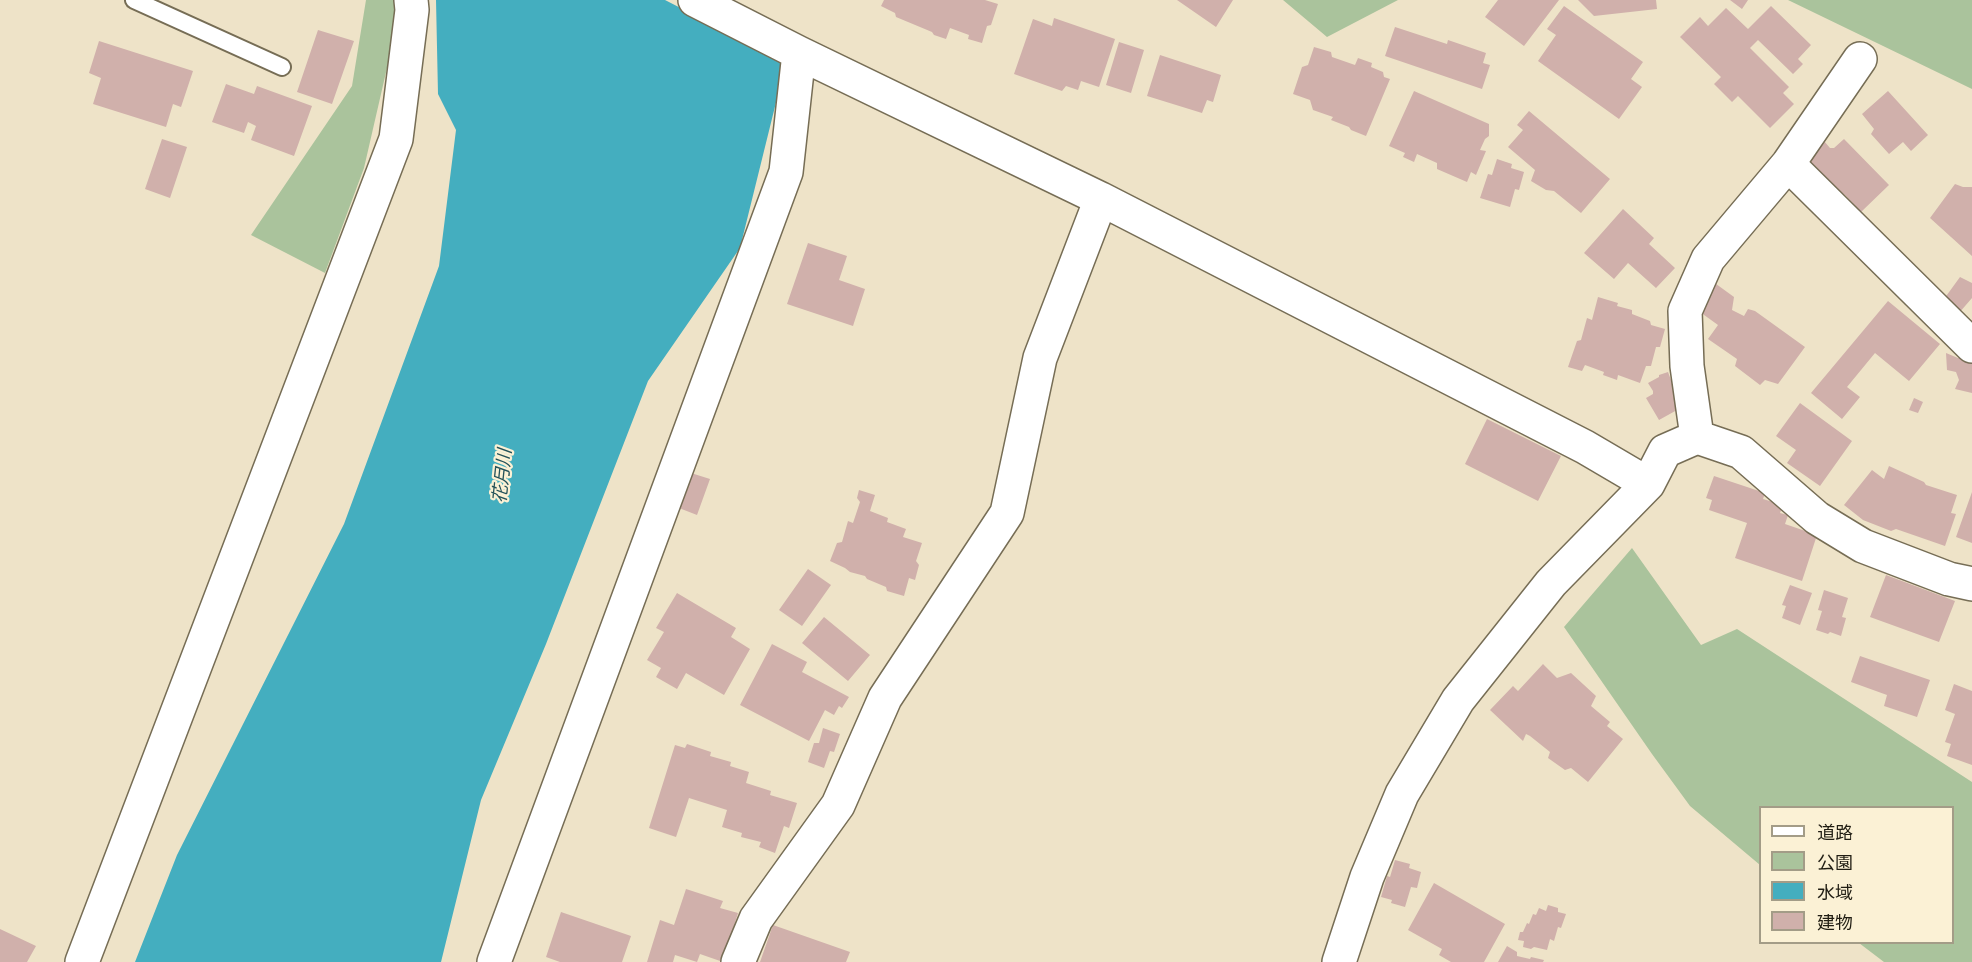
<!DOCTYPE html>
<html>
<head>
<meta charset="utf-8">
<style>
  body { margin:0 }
  #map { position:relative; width:1972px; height:962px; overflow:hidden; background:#eee3c8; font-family:"IBM Plex Serif","Noto Sans JP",serif }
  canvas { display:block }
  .legend { position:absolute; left:1759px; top:806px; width:195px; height:138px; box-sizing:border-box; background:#fbf1d5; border:2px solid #a39c87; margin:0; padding:8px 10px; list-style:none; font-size:18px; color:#201d13 }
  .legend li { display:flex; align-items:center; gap:12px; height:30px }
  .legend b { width:30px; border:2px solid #a39c87 }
</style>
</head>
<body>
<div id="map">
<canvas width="1972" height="962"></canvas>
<ul class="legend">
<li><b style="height:8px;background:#fff"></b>道路</li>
<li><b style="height:16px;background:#aac39c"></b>公園</li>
<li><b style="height:16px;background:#44aebf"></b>水域</li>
<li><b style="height:16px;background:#d0b0ab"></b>建物</li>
</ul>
</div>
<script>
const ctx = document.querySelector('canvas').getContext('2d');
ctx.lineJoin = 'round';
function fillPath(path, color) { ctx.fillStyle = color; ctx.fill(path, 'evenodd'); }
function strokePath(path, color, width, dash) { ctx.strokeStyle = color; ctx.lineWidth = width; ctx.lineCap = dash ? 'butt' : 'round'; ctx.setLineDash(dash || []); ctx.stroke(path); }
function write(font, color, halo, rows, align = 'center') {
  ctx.font = font + ' "IBM Plex Serif","Noto Sans JP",serif'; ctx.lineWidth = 4.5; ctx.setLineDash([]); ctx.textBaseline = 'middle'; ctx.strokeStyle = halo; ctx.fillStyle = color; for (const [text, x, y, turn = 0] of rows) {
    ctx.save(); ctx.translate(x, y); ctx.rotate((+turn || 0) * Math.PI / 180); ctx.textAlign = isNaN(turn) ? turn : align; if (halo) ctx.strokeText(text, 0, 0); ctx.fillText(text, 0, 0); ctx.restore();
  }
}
const green = new Path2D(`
  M366,0H399L398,20L364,168L325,273L251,235L352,86Z
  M1283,0H1398L1327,37Z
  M1788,0H1972V89Z
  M1632,548L1701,645L1737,629L1972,782V962H1884L1859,943L1952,942V808H1760V865L1690,806L1652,754L1564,627Z`);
const water = new Path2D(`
  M436,0H665L786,62L740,248L648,381L546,644L481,800L441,962H135L177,855L344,524L439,266L456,130L438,94Z`);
const building = new Path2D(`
  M884,0H985L998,4L991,25L987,26L982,43L968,39L969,35L950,28L946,39L934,35L932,32L896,17L895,13L881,6Z
  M1177,0H1233L1216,27Z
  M1498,0H1559L1524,46L1485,17Z
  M1578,0H1656L1657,9L1594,16Z
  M1730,0H1748L1742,9Z
  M1564,6L1643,62L1631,79L1642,87L1619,119L1538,61L1556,35L1547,29Z
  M1771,6L1811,45L1798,59L1803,64L1793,74L1758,40L1750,48L1789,87L1783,93L1794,104L1770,128L1738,96L1732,102L1714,84L1721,77L1680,37L1700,17L1708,26L1726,8L1748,29Z
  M1054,18L1115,39L1099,87L1081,81L1078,90L1066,86L1062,91L1014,74L1033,19L1052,26Z
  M1395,27L1447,44L1448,40L1486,53L1483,63L1490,65L1482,89L1385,56Z
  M318,30L354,41L332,104L297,92Z
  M99,41L193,71L181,107L173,104L166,127L93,104L101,78L89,73Z
  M1119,42L1144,50L1131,93L1106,85Z
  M1314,47L1331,52L1332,57L1355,65L1358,58L1372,63L1371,67L1383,72L1384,77L1390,79L1366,136L1351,130L1349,127L1331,120L1333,117L1313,110L1310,100L1293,94L1302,67L1308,65Z
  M1160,55L1221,75L1213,102L1207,100L1202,113L1147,96Z
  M226,84L254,94L257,86L312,106L294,156L251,140L256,126L248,122L244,133L212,122Z
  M1414,91L1489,124V136L1485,139L1480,150L1486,151L1476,175L1471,172L1467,182L1437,169V163L1417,154L1414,162L1403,157L1405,153L1389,146Z
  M1888,91L1928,135L1911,151L1903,142L1889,154L1871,134L1874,129L1862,114Z
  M1529,111L1610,179L1581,213L1554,191L1546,190L1531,181L1535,170L1508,147L1523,130L1517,125Z
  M162,139L187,147L170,198L145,189Z
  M1844,139L1889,185L1861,212L1845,195L1800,164L1824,141L1830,148H1834Z
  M1497,159L1512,164L1511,168L1524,172L1519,190L1515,189L1510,207L1480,198L1488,174L1492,175Z
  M1955,184L1963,187H1972V256L1930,218Z
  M1623,209L1654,238L1649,244L1675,268L1656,288L1628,263L1614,279L1584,253Z
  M808,243L847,256L839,280L865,289L853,326L787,304Z
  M1960,277L1972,283V298L1959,313L1944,299Z
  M1712,281L1734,297L1732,310L1744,316L1748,309L1755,311L1805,347L1778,384L1765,380L1760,385L1735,366L1737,359L1708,339L1718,325L1693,307Z
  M1598,297L1618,303L1617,306L1632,310V314L1650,321L1651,325L1665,329L1660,347H1656L1651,366H1646L1640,383L1618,375L1617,380L1603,375L1604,372L1585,365L1582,371L1568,367L1577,341L1581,340L1587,318L1592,320Z
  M1888,301L1940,344L1909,381L1875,353L1847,387L1860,397L1842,419L1811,393Z
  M1946,353L1958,358L1972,359V393L1955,389L1959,380L1956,372L1947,370Z
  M1668,372L1680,404L1677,410L1659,420L1646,398L1653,394V391L1648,383L1659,377V375Z
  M1914,398L1923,402L1918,413L1909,410Z
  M1800,403L1852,441L1820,486L1787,463L1796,450L1776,436Z
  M1487,419L1561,456L1538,501L1465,464Z
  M1889,466L1924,482L1926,485L1957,495L1951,513L1956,514L1945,546L1896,529L1891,531L1863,520L1844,505L1872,470L1884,479Z
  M691,473L710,479L697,515L679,508Z
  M1714,476L1765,493L1763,499L1783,505L1780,513L1788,515L1785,524L1817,535L1802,581L1735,558L1747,523L1709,510L1712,500L1706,498Z
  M859,490L875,495L870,511L888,518L887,522L906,529L903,537L922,543L916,561L919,565L915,580L909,578L904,596L887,591L886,587L867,579L865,576L850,572L845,568L830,561L837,543L842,542L848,521L853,523L860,502L857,498Z
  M1972,492V543L1956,537Z
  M808,569L831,585L802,626L779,610Z
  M1886,575L1955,601L1939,642L1870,617Z
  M1790,585L1812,593L1800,625L1782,618L1786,606L1782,605Z
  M1824,590L1848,598L1842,617L1846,618L1841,636L1830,632L1828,634L1816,630L1822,611L1818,610Z
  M677,593L736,628L731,637L750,649L724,695L686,673L677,689L656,677L661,668L647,660L664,632L656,628Z
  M824,617L870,655L848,681L802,643Z
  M772,644L807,662L802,672L849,697L842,708L839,706L834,715L825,710L809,741L740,705Z
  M1860,656L1930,680L1917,717L1884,706L1887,695L1851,682Z
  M1543,664L1557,678L1571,673L1596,696L1591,706L1610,722L1607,726L1623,739L1588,782L1571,768L1565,770L1548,758L1550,752L1530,736L1526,734L1523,741L1490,710L1513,686L1518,691Z
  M1954,684L1972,691V765L1947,756L1951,744L1945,742L1955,714L1945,710Z
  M823,728L840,734L834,752L830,751L824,768L808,762L814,743H819Z
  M687,744L711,752L710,756L731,762L730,766L749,772L746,783L771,791L770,795L797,803L789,828L784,826L775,853L759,847L761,842L741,837L742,833L722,827L727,810L689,798L676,837L649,828L675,745L685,748Z
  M1395,860L1410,864L1409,868L1421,872L1417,888L1411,887L1405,907L1391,903L1392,900L1381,897L1387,876L1390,877Z
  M1434,883L1505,924L1484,962H1451L1439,955L1442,949L1408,930Z
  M686,889L723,901L720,908L738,913L723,962L700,954L697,962L675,955L673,962H647L660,920L674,925Z
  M1548,905L1558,908V912L1566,914L1561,928L1558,927L1554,941L1550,939L1547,950L1534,947L1531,949L1523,947L1524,941L1518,940L1520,932H1523L1527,923L1529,924L1533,914L1536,915L1539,908L1546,911Z
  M561,912L631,936L622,962H560L546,957Z
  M773,925L850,952L846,962H760Z
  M0,929L36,946L27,962H0Z
  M1507,946L1517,952V956L1530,959L1531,957L1544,960L1543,962H1498Z`);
const lane = new Path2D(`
  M134,0L282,67`);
const street = new Path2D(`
  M695,0L799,53L1101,199L1585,447L1648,484
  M1788,164L1972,346
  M1697,437L1687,366L1685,311L1708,259L1788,164L1860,59
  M82,962L396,139L412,10L411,0
  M494,962L786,172L799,53
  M738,962L756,919L838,805L885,698L1007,513L1040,358L1101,199
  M1339,962L1367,877L1402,794L1458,700L1551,583L1648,484L1665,451L1697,437L1741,452L1817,518L1863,546L1949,579L1972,584`);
const waterNames = [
  ["花月川",503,476,-84]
];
fillPath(green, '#aac39c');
fillPath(water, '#44aebf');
fillPath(building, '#d0b0ab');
strokePath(lane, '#766d55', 20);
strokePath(street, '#766d55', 36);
strokePath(lane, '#fff', 16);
strokePath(street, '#fff', 33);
write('italic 18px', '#24525a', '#fbf1d5', waterNames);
</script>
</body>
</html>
